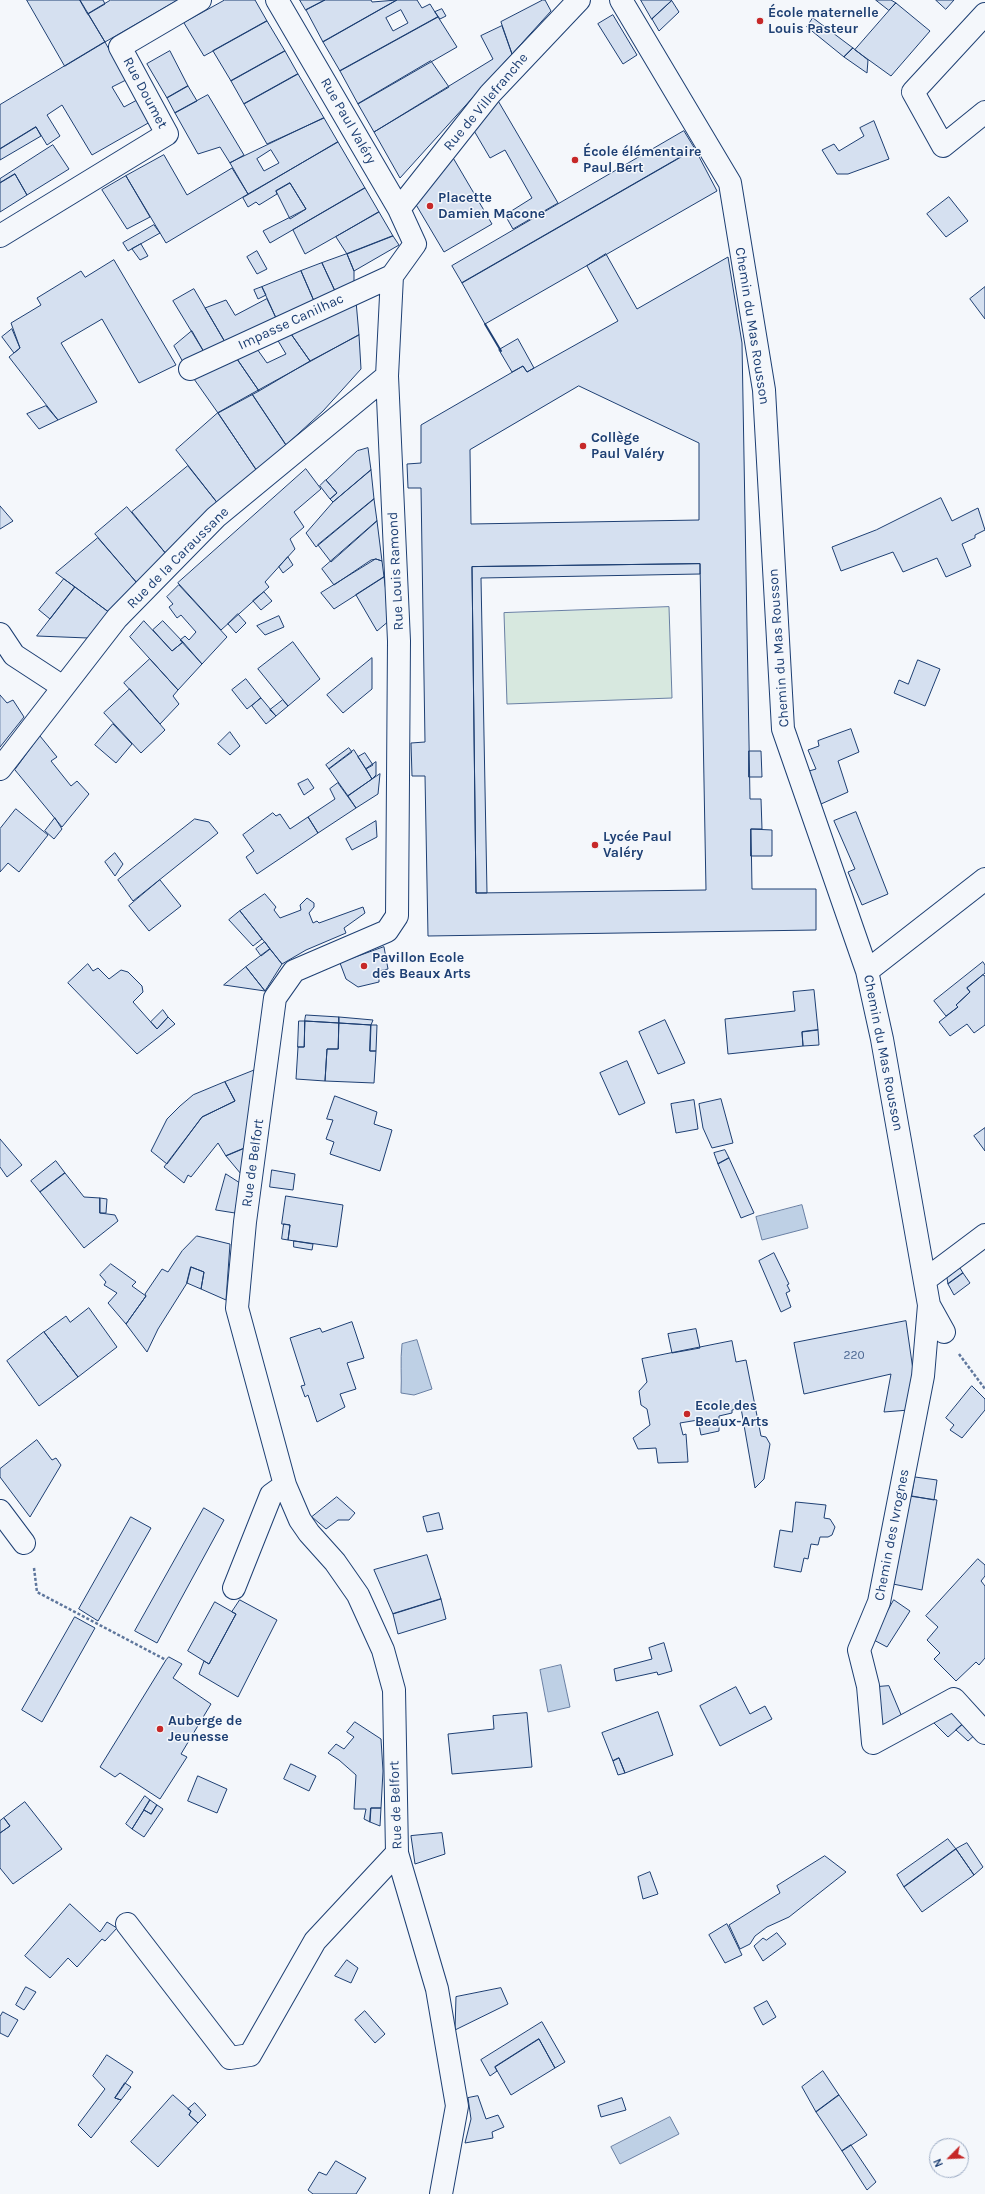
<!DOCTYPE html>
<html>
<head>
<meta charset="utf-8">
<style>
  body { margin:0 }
  #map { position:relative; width:985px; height:2194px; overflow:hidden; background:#f4f7fb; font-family:Karla,sans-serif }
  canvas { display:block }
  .north { position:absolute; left:929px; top:2138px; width:40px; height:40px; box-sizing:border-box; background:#f4f7fb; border:1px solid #9eadc5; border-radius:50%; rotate:246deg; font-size:11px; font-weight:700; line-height:16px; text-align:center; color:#1d3f73 }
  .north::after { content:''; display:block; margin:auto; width:14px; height:18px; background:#c62828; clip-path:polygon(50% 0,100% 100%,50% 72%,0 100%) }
</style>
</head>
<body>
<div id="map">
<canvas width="985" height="2194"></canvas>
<div class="north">N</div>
</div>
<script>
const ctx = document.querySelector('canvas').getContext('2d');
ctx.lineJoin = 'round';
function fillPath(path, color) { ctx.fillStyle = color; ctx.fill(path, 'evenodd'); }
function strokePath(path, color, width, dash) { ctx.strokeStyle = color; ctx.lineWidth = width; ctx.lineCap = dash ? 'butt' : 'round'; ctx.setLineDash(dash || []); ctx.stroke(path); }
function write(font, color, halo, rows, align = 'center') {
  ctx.font = font + ' Karla,sans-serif'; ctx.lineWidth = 3; ctx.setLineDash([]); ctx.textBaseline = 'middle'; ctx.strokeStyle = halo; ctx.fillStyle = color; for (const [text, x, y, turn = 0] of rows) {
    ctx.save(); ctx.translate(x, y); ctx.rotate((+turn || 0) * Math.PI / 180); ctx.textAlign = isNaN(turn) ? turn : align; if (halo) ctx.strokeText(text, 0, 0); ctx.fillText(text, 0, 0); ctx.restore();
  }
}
const green = new Path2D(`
  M669,607L672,698L507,704L504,613Z`);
const water = new Path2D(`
  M802,1205L808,1228L762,1240L756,1217Z
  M417,1340L432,1389L414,1395L401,1393C402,1377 400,1361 402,1344Z
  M561,1665L570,1707L548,1712L540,1670Z
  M670,2117L679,2134L620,2164L611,2147Z`);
const building = new Path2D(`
  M27,0H80L105,42L65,66Z
  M80,0H103L105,4L88,14Z
  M111,0H185L176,1L105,42L88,14Z
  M225,0H255L267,21L204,56L184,23Z
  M300,0H325L306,10Z
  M325,0H371L372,2L397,0L323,42L306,10Z
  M397,0H417L422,8L430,4L438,17L340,71L323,42ZM401,10L408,23L393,31L386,18Z
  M543,0H545L551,11L512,54L501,22Z
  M641,0H672L652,19Z
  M876,0H891L896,3L889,10Z
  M936,0H954L946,9Z
  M672,1L679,12L659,31L652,19Z
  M896,3L930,31L891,76L855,50Z
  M442,9L446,16L440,19L435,12Z
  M613,15L637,55L623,64L598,24Z
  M438,17L457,47L358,104L340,71Z
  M813,18L853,48L844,57L807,27Z
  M267,21L285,51L231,81L213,51Z
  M502,26L512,54L400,178L374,132L493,59L481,36Z
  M105,42L126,80L112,87L124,107L137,100L150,122L92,155L62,105L47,115L60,136L47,145L36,127L0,149V105Z
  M853,48L868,60L867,73L844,57Z
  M170,51L188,86L167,98L147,64Z
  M285,51L298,74L244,104L231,81Z
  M431,61L449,87L374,132L358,104Z
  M298,74L324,118L267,144L244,104Z
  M188,86L197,101L175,113L167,98Z
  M208,95L244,155L230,163L220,147L198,154L175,113Z
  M497,99L558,203L513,229L505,215L532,198L505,150L490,158L473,129Z
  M324,118L338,142L248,194L230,163ZM271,150L279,163L264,171L257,159Z
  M874,121L889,159L848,174H837L822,150L834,144L839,151L864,136L860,128Z
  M36,127L41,136L0,160V149Z
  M684,131L695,149L462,283L452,266Z
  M338,142L365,188L270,243L263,231L306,209L290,183L276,191L277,194L259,205L256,202L248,207L243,198Z
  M53,145L69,169L27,195L15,174L0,183V179Z
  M695,149L717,191L485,324L462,283Z
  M164,155L187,195L232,168L248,194L166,243L126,176Z
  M452,156L492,224L444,252L415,203Z
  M15,174L27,195L0,212V183Z
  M126,176L150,217L127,229L102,190Z
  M290,183L306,209L290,219L276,191Z
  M365,188L379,212L305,254L293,230Z
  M949,197L968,221L946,237L927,214Z
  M379,212L393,236L347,254L336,237Z
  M154,225L160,233L128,251L123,243Z
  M393,236L399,245L354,271L347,254Z
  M141,244L148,256L140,260L132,249Z
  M257,251L267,269L257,274L247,257Z
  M347,254L354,271V282L335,291L322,263Z
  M606,254L637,309L728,257L742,343L750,799H761L762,829H751L752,889H816V930L428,936L425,776H412L411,743L425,742L421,488H408L407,464L421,463V425L523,366L527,372L618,321L587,266ZM579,386L699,443V520L471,524L470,450ZM700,564L706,890L476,893L472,567Z
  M114,260L176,365L139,383L102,319L61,343L97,402L58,420L9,357L20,348L11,323L41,305L37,298L81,271L85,277Z
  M322,263L335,291L314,301L301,271Z
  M301,271L314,301L276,318L262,287Z
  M262,287L266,295L258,299L254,290Z
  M985,287V319L970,299Z
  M194,289L225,342L204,352L173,301Z
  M267,299L276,318L225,342L205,308L226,300L235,315Z
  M356,301L359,335L310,361L291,334Z
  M12,329L20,348L14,353L2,337Z
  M192,331L204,352L183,362L174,346Z
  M291,334L310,361L259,391L237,359L257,349L267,363L286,354L277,339Z
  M359,335L361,369L323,411L286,445L252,394Z
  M518,339L534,368L527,372L523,366L512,372L499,350Z
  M237,359L259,391L218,413L194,379Z
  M252,394L286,445L257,471L218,413Z
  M46,406L58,420L39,429L27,414Z
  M218,413L257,471L219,505L176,450Z
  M368,448L371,470L333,502L330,499L337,493L326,480L357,451Z
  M188,466L219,505L167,555L132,512Z
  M306,469L321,489L294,512L304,527L290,539L295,549L265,582L269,587L221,630L178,583Z
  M371,470L374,499L316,547L306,533L333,502Z
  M326,480L337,493L330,499L320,486Z
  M941,498L952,521L978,508L985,530L975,535V538L962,544L971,566L946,577L937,558L903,572L893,552L841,571L832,547L876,530Z
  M374,499L377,521L331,562L318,545Z
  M0,506L13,521L0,529Z
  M127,507L167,555L137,583L95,534Z
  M377,521L382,561L376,559L371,560L334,585L322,569Z
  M98,538L137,583L110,613L56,573Z
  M288,557L293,565L283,573L279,567Z
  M376,559L382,561L384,577L334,609L321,593Z
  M700,564V574L481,578L487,893H476L472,567Z
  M384,577L390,620L377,631L356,595Z
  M64,579L75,587L50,619L39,610Z
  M179,585L227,637L202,664L180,640L185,636L189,640L196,632L181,615L177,618L169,607L173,604L167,597Z
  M75,587L110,613L88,638L37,636Z
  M264,592L272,601L261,610L253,601Z
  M238,614L246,623L236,633L228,624Z
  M279,616L284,627L265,635L257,626Z
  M144,621L172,651L183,642L202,664L178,690L130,637Z
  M163,621L183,642L172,651L153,630Z
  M293,642L320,679L288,706L258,669Z
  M372,658V689L343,713L327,695Z
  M150,659L178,690L173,696L179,704L160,724L124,683Z
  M918,660L940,669L925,706L894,693L899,680L908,684Z
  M246,679L261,698L247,709L232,690Z
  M130,689L165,730L141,753L104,713Z
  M0,695L7,703L13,700L24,717L0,747Z
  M261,698L276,716L266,724L252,706Z
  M283,700L288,706L276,716L270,710Z
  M113,724L132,744L116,763L95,745Z
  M851,729L859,752L838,761L848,792L821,804L809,771L816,769L808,750L819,746L818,741Z
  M230,732L240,746L230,755L218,744Z
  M40,736L57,757L51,761L71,786L77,781L89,794L62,827L15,770Z
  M349,748L352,752L329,769L326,765Z
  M354,750L372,779L348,796L329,769Z
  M749,751H761L762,777H749Z
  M365,753L373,765L366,769L358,757Z
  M376,762V775L372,779L366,769Z
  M380,774L378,794L356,808L348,796Z
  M308,779L314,788L304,795L298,784Z
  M338,783L356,808L318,833L308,817L335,799L330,789Z
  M16,809L48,835L19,872L8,863L0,872V829Z
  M856,812L888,894L862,905L848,872L855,869L834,821Z
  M273,813L276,816L280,814L290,829L308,817L318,833L257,874L246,857L254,851L243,835Z
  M55,818L62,829L54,839L45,831Z
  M195,819L209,822L218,833L133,901L118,880Z
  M376,821L377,837L352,850L346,839Z
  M751,829L772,830V856H751Z
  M115,853L123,864L115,876L105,862Z
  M160,880L181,906L149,931L129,906Z
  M265,894L276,907L274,910L280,918L301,910L300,905L307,898L314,903V907L309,913L313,923L317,921L319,923L363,907L365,913L344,928L346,933L306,950L282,964L240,911Z
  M240,911L262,939L253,946L229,920Z
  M265,942L270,949L261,956L256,949Z
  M384,947L388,969L379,971V982L358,987L346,979L340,963Z
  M270,949L282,964L265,991L246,967Z
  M983,962L985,965V973L967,988L970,992L956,1005L958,1007L946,1016L934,1001Z
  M88,964L93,971L98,968L109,979L121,970L128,972L142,986L143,992L133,1002L157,1029L168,1017L175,1024L137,1054L68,983Z
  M246,967L265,991L224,985Z
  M983,975L985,976V1025L974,1033L967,1024L950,1036L939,1022L958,1007L956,1005L970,992L967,988Z
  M814,990L818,1030L802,1032L803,1046L728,1054L725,1019L795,1011L793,992Z
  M163,1010L168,1017L157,1029L151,1022Z
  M306,1015L339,1017V1023L305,1021Z
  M339,1017L373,1020L371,1025L339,1023Z
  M665,1020L685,1063L658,1074L639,1032Z
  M299,1021H305L304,1047H298Z
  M305,1021L339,1023L338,1049H327L325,1081L296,1079L298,1047H304Z
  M339,1023L371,1025L370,1051H376L374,1083L325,1081L327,1049H338Z
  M371,1025H377L376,1051H370Z
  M818,1030L819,1045L803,1046L802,1032Z
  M627,1061L645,1103L619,1115L600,1073Z
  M255,1070L245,1148L226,1156L218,1143L191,1177L188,1175L184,1183L164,1167L202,1117L235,1101L225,1082Z
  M225,1082L235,1101L202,1117L167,1164L151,1151L167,1119L180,1106L193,1095Z
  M335,1096L377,1112L374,1124L392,1130L380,1171L330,1154L334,1142L326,1139L333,1120L327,1119Z
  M721,1099L733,1143L712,1148L703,1128L699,1104Z
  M694,1100L698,1129L676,1133L671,1104Z
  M985,1128V1151L974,1136Z
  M0,1139L22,1165L7,1177L0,1167Z
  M245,1148L241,1174L226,1156Z
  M725,1150L729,1158L718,1164L714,1153Z
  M729,1158L754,1213L741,1218L718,1164Z
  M56,1161L65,1173L40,1192L31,1181Z
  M272,1170L295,1174L293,1190L270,1187Z
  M65,1173L84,1197L100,1198V1213L115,1215L118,1221L84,1248L40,1192Z
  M226,1174L240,1183L235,1213L216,1210Z
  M286,1196L343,1205L337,1247L288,1240L290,1225L282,1224Z
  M100,1198L107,1199L106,1213H100Z
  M284,1224L290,1225L288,1240L282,1239Z
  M197,1236L230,1244L226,1300L201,1289L204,1272L191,1267L187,1283L158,1329L147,1352L126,1324L146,1296L145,1294L162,1269L168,1272L182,1251Z
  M294,1241L313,1244L312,1250L294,1247Z
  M774,1253L789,1284L787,1285L790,1291L786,1293L791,1307L781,1312L759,1261Z
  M111,1264L136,1282L132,1286L146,1296L126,1324L108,1303L117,1293L104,1285L106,1282L100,1275Z
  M191,1267L204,1272L201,1289L187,1283Z
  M960,1268L963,1273L948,1284L947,1278Z
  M963,1273L970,1283L954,1295L948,1284Z
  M89,1308L117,1347L78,1377L44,1332L66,1316L70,1322Z
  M906,1321L913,1370L909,1410L884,1412L891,1374L804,1394L794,1343Z
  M352,1322L364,1358L347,1363L356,1389L340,1394L345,1407L317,1422L308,1395L305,1397L301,1386L305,1385L290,1338L320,1328L322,1332Z
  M696,1329L700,1348L672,1353L668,1334Z
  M44,1332L78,1377L39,1406L7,1361Z
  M732,1341L736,1362L746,1360L761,1436L766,1437L770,1444L764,1479L755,1488L741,1408L732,1410V1413L719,1416V1431L701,1435L698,1420L680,1423L683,1435L686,1434L688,1462L658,1463L656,1448L638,1449L633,1438L650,1425L647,1409L641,1405L639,1391L647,1382L642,1359Z
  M972,1386L985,1399V1410L962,1438L950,1430L954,1425L946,1418Z
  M37,1440L52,1460L56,1458L61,1465L30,1517L0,1477V1469Z
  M915,1477L937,1480L934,1500L912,1496Z
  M909,1496L937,1500L922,1590L893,1584Z
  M337,1497L355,1513L349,1520H338L326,1529L312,1517Z
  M796,1502L826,1505L824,1518L830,1519L835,1527L832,1535L828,1537H820L818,1545L811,1544L808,1559L804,1558L801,1572L774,1567L780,1530L792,1532Z
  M204,1508L224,1520L157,1643L135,1631Z
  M439,1513L443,1529L427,1532L423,1517Z
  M131,1517L151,1528L98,1621L79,1609Z
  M427,1555L441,1599L393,1614L374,1570Z
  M978,1559L985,1565V1576L981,1581L985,1586V1658L979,1665L976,1662L956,1681L934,1659L940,1653L927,1640L938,1627L926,1616Z
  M441,1599L446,1619L398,1634L393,1614Z
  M240,1600L277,1620L238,1697L199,1674L204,1661L209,1664L236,1614L232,1612Z
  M894,1600L910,1611L887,1647L872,1639Z
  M215,1602L236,1614L209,1664L188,1651Z
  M75,1617L95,1628L42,1722L22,1710Z
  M664,1643L672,1671L658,1675L657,1672L616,1681L614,1669L652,1659L649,1648Z
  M169,1657L182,1664L173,1678L211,1704L181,1754L187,1757L160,1799L120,1773L115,1777L100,1767L166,1660Z
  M889,1686L902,1717L877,1730V1687Z
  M736,1687L750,1714L765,1706L772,1719L720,1746L700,1706Z
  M953,1709L964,1723L948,1737L930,1719Z
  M658,1712L673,1755L625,1773L619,1758L613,1761L602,1733Z
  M527,1713L532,1767L452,1774L448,1734L494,1729L493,1716Z
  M355,1722L381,1739L383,1771L381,1808H371L370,1822L364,1819L366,1809H354L356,1775L339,1760L328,1753L336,1744L344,1749L354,1737L347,1732Z
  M964,1723L976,1734L968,1741L956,1730Z
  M619,1758L625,1773L618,1775L613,1761Z
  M291,1764L316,1776L309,1791L284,1779Z
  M198,1776L227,1789L217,1813L188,1801Z
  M145,1796L150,1800L132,1829L126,1824Z
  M150,1800L157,1805L151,1814L144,1810Z
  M25,1802L62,1849L13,1884L0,1868V1833L10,1826L4,1818Z
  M157,1805L163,1809L144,1837L132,1829L144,1810L151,1814Z
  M371,1808H381L380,1826L370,1822Z
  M4,1818L10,1826L0,1833V1821Z
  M442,1833L445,1854L415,1864L411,1836Z
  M948,1839L956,1849L904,1887L897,1875Z
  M967,1843L983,1867L974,1875L956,1849Z
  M956,1849L974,1875L922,1912L904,1887Z
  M825,1856L846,1872L789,1917L767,1927L755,1936L750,1944L740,1949L729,1925L780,1893L777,1886Z
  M650,1872L658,1894L643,1899L638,1877Z
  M70,1904L100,1932L107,1922L117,1928L105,1941L102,1939L77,1967L68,1958L50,1978L25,1956Z
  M727,1924L742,1955L725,1963L709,1935Z
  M777,1933L786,1944L763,1961L754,1946L763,1938L766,1940Z
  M347,1960L358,1968L351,1983L335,1976Z
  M26,1987L36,1992L24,2010L16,2005Z
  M501,1988L508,2004L455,2030L456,1997Z
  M767,2001L776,2017L763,2025L754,2008Z
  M365,2011L385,2034L375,2043L355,2020Z
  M3,2012L18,2020L8,2037L0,2033V2017Z
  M542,2022L565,2062L555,2068L539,2039L495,2067L497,2071L490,2076L481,2060Z
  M539,2039L555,2068L511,2095L495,2067Z
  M107,2055L133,2072L115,2098L121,2100L91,2138L78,2125L105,2089L93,2076Z
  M823,2071L839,2095L816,2112L802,2087Z
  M125,2083L131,2087L121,2100L115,2098Z
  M173,2095L191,2111L189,2115L198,2123L158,2167L131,2142Z
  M839,2095L867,2135L842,2151L816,2112Z
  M478,2096L486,2119L498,2115L504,2127L492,2132L493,2138L465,2143L471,2119L468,2098Z
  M622,2098L626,2110L601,2117L598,2106Z
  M195,2103L206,2115L198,2123L189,2115L191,2111L188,2109Z
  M851,2145L876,2182L867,2190L842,2151Z
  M336,2161L366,2178L356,2194H313L308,2190L319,2172L326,2175Z`);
const path = new Path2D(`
  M959,1354L985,1389
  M34,1568L37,1592L166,1660`);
const minor = new Path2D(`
  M277,0L399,209L415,244L392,276L387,376L399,641L397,916L387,931L294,971L275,998L245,1222L237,1308L285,1485L300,1520L309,1533L335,1562L358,1595L383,1650L394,1690L397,1853L437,1989L457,2106L441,2194
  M621,0L730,183L764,390L783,729L867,971L882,1039L929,1305L944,1332
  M985,14L913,92L943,146L985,112
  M399,209L490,94L579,0
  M0,236L167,134L120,47L200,0
  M190,369L392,276
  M0,634L14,655L63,687
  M0,769L117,618L216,517L387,376
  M867,971L985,879
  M925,1280L985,1235
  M929,1305L923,1376L879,1602L859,1650L868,1686L873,1743L954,1699L985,1733
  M0,1511L24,1543
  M234,1588L271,1495L285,1485
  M127,1924L230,2058L250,2055L315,1941L397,1853`);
const wall = new Path2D(`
  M485,324L501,351`);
const markers = [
  [760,21,4,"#c62828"],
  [575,160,4,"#c62828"],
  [430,206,4,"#c62828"],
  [583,446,4,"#c62828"],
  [595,845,4,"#c62828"],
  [364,966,4,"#c62828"],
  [687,1414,4,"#c62828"],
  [160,1729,4,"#c62828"]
];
const numberNames = [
  ["220",854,1356]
];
const poiNames = [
  ["École maternelle",768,13],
  ["Louis Pasteur",768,29],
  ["École élémentaire",583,152],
  ["Paul Bert",583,168],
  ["Placette",438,198],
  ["Damien Macone",438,214],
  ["Collège",591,438],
  ["Paul Valéry",591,454],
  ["Lycée Paul",603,837],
  ["Valéry",603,853],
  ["Pavillon Ecole",372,958],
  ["des Beaux Arts",372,974],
  ["Ecole des",695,1406],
  ["Beaux-Arts",695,1422],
  ["Auberge de",168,1721],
  ["Jeunesse",168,1737]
];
const streetNames = [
  ["Rue Doumet",145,93,62],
  ["Rue de Villefranche",486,102,-50],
  ["Rue Paul Valéry",348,121,60],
  ["Impasse Canilhac",291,322,-25],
  ["Chemin du Mas Rousson",752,326,81],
  ["Rue de la Caraussane",178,558,-45],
  ["Rue Louis Ramond",396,571,-93],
  ["Chemin du Mas Rousson",779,648,-94],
  ["Chemin du Mas Rousson",883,1053,79],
  ["Rue de Belfort",253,1163,-82],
  ["Chemin des Ivrognes",892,1535,-79],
  ["Rue de Belfort",396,1805,-92]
];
fillPath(green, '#d7e8df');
strokePath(green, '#687fa3', 1);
fillPath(water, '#bed0e5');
strokePath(water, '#687fa3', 1);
fillPath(building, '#d5e0f0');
strokePath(building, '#1d3f73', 1);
strokePath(minor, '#1d3f73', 24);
strokePath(path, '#5e769c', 2.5, [3, 2]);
strokePath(minor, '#f4f7fb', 22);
strokePath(wall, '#1d3f73', 2);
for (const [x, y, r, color] of markers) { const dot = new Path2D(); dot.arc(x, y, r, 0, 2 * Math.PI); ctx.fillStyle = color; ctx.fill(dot); strokePath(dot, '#f4f7fb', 1.5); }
write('12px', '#4b6792', null, numberNames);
write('bold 14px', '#1d3f73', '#f4f7fb', poiNames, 'left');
write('14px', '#1d3f73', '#f4f7fb', streetNames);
</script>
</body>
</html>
